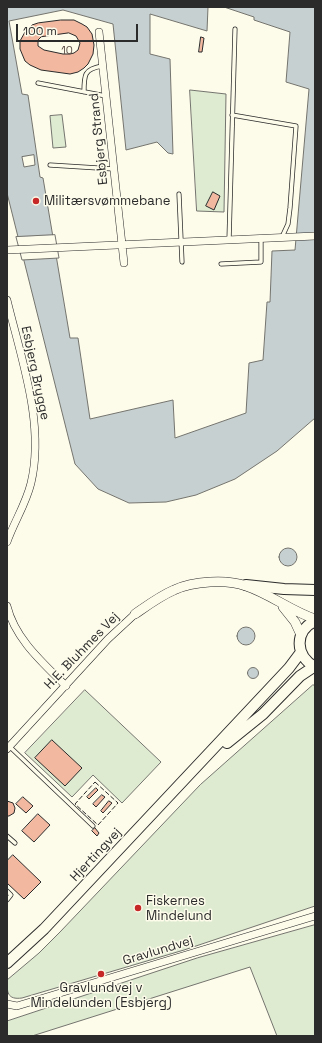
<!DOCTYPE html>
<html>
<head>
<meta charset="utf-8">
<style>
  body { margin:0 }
  #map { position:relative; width:322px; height:1043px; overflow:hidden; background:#fdfbea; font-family:"Space Grotesk",sans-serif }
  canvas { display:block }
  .frame { position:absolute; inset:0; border:8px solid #2b2b2b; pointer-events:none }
  .scale { position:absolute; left:16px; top:24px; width:122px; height:18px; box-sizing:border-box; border:2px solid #2b2b2b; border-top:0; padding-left:5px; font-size:12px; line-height:14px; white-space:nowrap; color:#2b2b2b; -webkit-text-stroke:3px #fdfbea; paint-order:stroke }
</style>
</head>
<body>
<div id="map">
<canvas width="322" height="1043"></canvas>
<div class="frame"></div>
<div class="scale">100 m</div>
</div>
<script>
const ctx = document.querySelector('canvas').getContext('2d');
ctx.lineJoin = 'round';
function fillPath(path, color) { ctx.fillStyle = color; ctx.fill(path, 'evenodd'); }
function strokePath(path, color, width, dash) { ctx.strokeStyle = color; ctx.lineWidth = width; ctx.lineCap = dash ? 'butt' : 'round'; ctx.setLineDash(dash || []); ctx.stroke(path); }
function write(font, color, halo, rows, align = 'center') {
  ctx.font = font + ' "Space Grotesk",sans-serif'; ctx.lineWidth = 3; ctx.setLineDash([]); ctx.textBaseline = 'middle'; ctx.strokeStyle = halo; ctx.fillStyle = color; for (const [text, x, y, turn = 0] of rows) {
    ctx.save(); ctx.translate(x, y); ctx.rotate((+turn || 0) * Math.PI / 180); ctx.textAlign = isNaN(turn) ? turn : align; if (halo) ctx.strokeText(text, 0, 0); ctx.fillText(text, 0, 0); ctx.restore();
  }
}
const green = new Path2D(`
  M190,90L226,94L224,212L197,211Z
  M62,115L66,147L53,148L50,116Z
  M313,685H315V906L184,950L22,998C7,1000 7,992 7,980L39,953L60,932L200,785Z
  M85,690L161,762L122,803L93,775L72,797L25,753Z
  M315,925V1036H277L250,967L32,1036H7V1021L197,958Z`);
const water = new Path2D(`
  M7,7H208L207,31L150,14V54L170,59L173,154L168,153L157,142L126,150L113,24L63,10L9,21L22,94L28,95L40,177L43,178L70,338H78L90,419L173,400L175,438L246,413L249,363L263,360L267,302H270L272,251L295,250L309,89L286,82L290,32L254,20V17L224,7H315V418L277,451L235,479L196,495L166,502L129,503L98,489L75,464L7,193Z
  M279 557a9 9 0 1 1 18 0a9 9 0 1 1-18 0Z
  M237 636a9 9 0 1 1 18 0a9 9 0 1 1-18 0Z
  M247.5 673a5.5 5.5 0 1 1 11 0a5.5 5.5 0 1 1-11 0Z`);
const pier = new Path2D(`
  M34,155L35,165L24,167L22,157Z
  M55,235L59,258L22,260L16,237Z`);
const building = new Path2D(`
  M61,20H74L82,24L87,27L92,34L94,45L93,54L88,64L84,68L78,72L70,74L41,70L30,65L25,61L20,49V41L25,32L32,25L38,23ZM69,33L76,36L80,43L78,50L74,53L70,54H63L44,50L38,46V40L41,37Z
  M201,37L204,38L202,52H199Z
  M213,192L220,196L214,210L206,206Z
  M52,740L82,768L65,786L35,758Z
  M96,788L98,790L89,799L87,797Z
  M102,795L105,797L96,807L93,804Z
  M23,797L33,806L26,813L16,804Z
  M7,801L13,803L15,808L14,813L9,816H7Z
  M109,801L112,803L103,813L101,811Z
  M38,814L50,825L34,842L22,831Z
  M95,828L99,833L97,836L92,831Z
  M13,855L41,882L24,899L7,883V861Z`);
const service = new Path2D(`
  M38,83L106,96
  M84,92C84,75 84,69 102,66
  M232,115L296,126L290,208L288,224L282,237
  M50,165L114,169
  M179,194L182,262
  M229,240L235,29
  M221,264L261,262V238
  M9,746L93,826
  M7,836L15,843
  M7,891L11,895L7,900`);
const minor = new Path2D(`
  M99,32L124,263
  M7,250L315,236
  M7,300C21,358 45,424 31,483C26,504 14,522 7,542
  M7,606C15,639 43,663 66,686
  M7,749L108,639L135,614
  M7,1004L17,1006L315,916`);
const tertiary = new Path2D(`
  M283,607L295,622L301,635
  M135,614C148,605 160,596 174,590C193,581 227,579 246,586C270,594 291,611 315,619`);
const secondary = new Path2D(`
  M246,585L284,589L315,590
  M315,621C294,631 295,656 315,667
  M227,743L263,714L300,676L315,666
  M7,963L44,929L289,668L301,652`);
const fence = new Path2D(`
  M95,782L118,803L98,825L75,804Z`);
const markers = [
  [36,201,4,"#c62828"],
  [138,908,4,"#c62828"],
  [101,974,4,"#c62828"]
];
const numberNames = [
  ["10",67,51]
];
const streetNames = [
  ["Esbjerg Strand",99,139,-96],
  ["Esbjerg Brygge",35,373,78],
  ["H.E. Bluhmes Vej",82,651,-46],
  ["Hjertingvej",96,855,-47],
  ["Gravlundvej",158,951,-17]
];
const poiNames = [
  ["Militærsvømmebane",44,201],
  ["Fiskernes",146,901],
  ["Mindelund",146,916],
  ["Gravlundvej v",101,988,"center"],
  ["Mindelunden (Esbjerg)",101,1003,"center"]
];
fillPath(green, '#deebd1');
strokePath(green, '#74746e', 1);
fillPath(water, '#c7d0d0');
strokePath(water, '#74746e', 1);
fillPath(pier, '#fdfbea');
strokePath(pier, '#74746e', 1);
fillPath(building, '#f2b8a0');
strokePath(building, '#2b2b2b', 1);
strokePath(service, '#2b2b2b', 5);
strokePath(minor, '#2b2b2b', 8);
strokePath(tertiary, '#2b2b2b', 10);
strokePath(secondary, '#2b2b2b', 12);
strokePath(service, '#fdfbea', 3.5);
strokePath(minor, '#fdfbea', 7);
strokePath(tertiary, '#fdfbea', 9);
strokePath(secondary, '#fdfbea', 10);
strokePath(fence, '#2b2b2b', 1, [5, 2]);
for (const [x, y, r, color] of markers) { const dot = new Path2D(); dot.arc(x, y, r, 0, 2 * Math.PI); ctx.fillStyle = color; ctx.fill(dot); strokePath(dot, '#fdfbea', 1.5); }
write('11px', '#5d4e48', null, numberNames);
write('13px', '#2b2b2b', '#fdfbea', streetNames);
write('13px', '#2b2b2b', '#fdfbea', poiNames, 'left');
</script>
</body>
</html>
